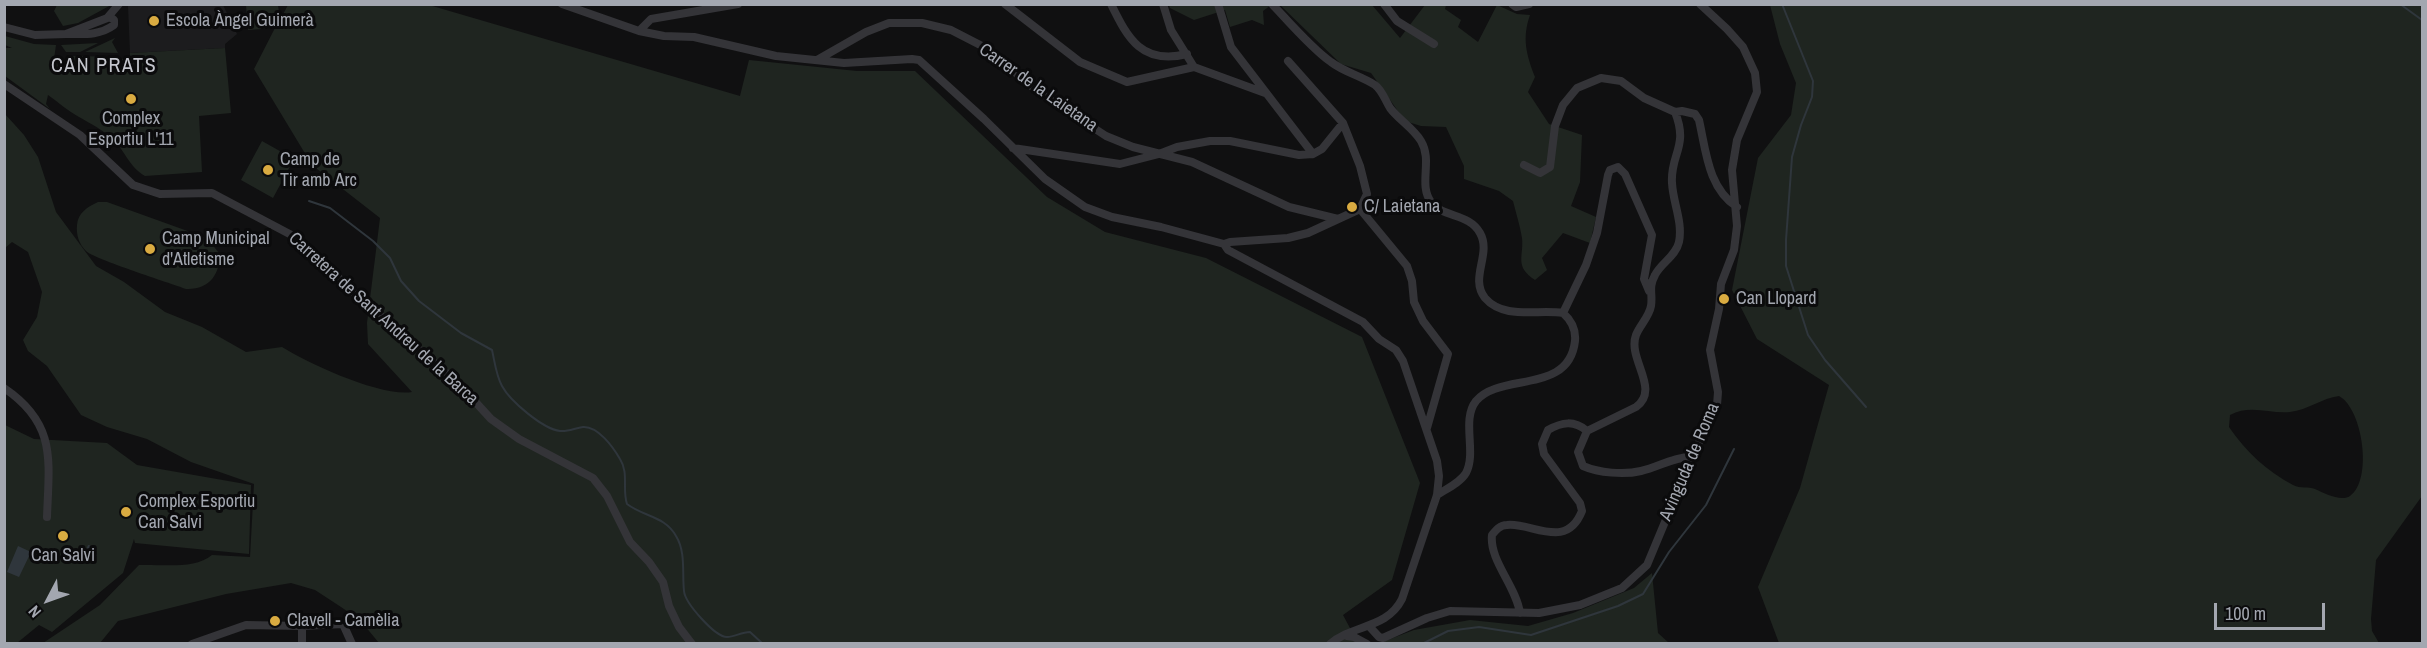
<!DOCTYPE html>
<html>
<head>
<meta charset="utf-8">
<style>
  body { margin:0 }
  #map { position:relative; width:2427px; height:648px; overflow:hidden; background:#101011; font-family:"Archivo Narrow",sans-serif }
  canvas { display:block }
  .frame { position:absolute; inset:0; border:6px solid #a3a7b0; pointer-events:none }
  .north { position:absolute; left:18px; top:570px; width:60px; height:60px; -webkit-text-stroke:4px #0b0b0c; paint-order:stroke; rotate:229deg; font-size:16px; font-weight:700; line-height:24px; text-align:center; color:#a3a7b0 }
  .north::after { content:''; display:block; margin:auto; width:21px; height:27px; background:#a3a7b0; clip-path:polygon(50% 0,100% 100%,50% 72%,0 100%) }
  .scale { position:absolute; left:2214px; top:603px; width:111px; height:27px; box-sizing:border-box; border:3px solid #a3a7b0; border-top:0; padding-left:8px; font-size:18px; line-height:21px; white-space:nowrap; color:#a3a7b0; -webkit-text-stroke:4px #0b0b0c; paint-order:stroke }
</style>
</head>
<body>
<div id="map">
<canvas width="2427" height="648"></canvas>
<div class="frame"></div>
<div class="north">N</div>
<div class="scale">100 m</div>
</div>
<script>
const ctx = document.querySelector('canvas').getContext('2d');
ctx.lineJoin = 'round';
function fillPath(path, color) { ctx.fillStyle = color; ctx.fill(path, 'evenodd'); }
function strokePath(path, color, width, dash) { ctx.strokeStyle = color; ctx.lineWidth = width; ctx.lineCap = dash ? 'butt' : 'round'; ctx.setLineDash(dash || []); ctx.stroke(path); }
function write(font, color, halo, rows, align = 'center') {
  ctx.font = font + ' "Archivo Narrow",sans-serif'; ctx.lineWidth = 6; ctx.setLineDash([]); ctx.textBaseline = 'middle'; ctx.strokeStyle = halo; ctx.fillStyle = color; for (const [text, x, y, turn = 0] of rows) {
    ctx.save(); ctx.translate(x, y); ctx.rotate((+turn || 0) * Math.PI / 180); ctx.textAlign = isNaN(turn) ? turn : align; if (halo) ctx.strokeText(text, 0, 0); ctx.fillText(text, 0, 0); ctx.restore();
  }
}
const built = new Path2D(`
  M129,4L223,5L237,34L225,44V48L130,53L128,6Z`);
const green = new Path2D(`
  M57,5V4L111,5L78,23L63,26L54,11Z
  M246,5H278L280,20L288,5H429L740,96L749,60L857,71H915L1047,197L1105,232L1206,258L1362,337L1420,483L1392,580L1343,615L1358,643H379L360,620L341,607L315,590L291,583L226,594L118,621L100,643H43L100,605L139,565C161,564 194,570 212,555L250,557L254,484L191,462L147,439L107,427L81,415L47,366L28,351L23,340L37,317L42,292L28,252L12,242L5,248V114L24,135L38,157L56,212L96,266L124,282L165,312L202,327L246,352L282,347C309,364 381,397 412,392L368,344L367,323L380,218L312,165L254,69L275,28L248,30Z
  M1169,5H1271L1263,11L1264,25L1252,20L1230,27L1225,10L1194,20L1170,8Z
  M1280,5H1372L1400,38L1425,5H1446L1445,9L1461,20L1458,27L1478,42L1497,5L1517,14L1530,15C1522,38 1526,54 1535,77L1528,92L1549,124L1582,135L1580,182L1571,206L1596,217L1590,243L1563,233L1542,258L1547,270L1535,280C1514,266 1524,257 1522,238C1520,226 1516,213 1513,201L1499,191L1464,179V166L1446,127L1421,126L1405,121L1371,73L1341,64Z
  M1770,5H2422V496L2376,560L2371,619L2372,631L2379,643H1779L1758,587L1800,488L1829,385L1757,339L1732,290L1758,158L1791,115L1796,83L1780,44ZM2339,396C2363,409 2373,480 2350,496C2341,502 2324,493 2315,489C2308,486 2301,489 2293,485C2268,472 2245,451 2229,427L2230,415C2250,404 2270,414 2290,412C2308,410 2322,398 2339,396Z
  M5,36L34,44L56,45L54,59L74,61L73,56L120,57L121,59L130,58V53L225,48L231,113L199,116L202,172L145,176C129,167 126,152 114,141C104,130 91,124 79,117C68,111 58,102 48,95L46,104L50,109L5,76V48H12L5,45Z
  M115,38L112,42L118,53L85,52Z
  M98,43L80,52H66L61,45Z
  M262,141L294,159L273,198L241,180Z
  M98,202H107L207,238L219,253C221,274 209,290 186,289C170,283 94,259 86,251C79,244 76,235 77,225C78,213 87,207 98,202Z
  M5,425L34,439L107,443L137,465L251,485L249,554L135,543L134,539L123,573L52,632L39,625L17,643H5Z
  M1652,573L1658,633L1669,643L1377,644L1414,630L1470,620L1528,626L1573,613L1634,588Z`);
const water = new Path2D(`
  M88,545L93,546L97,556L79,557L78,553L86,550Z
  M18,546L31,552L19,577L7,572Z`);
const stream = new Path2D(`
  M1782,4L1813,81L1812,97L1801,125L1792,157L1786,240V266L1808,335L1825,360L1866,407
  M2400,4L2422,20
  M309,201L330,208L373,241L390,258L401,281L419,301L461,333L492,350C495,363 496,375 502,386C510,401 543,429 560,431C568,432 575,428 583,427C598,426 613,447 620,459C629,473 622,489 627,504C644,517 665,516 676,536C686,552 682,573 684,591C685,603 715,637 727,637C735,637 741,632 750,632L763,644
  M1422,644L1448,631L1479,627L1531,635L1618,606L1643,594L1669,552L1706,505L1734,449`);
const minor = new Path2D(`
  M562,4L639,31L664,36L694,37L776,56L844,63L912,59L919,60L984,119L1045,179L1085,207L1112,217L1161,227L1224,244L1228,250L1363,322L1379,339L1396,350L1403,361L1437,461L1439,476L1437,495L1402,599C1387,629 1353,624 1330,644
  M1005,4L1080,62L1127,82L1194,67
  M1111,4C1128,39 1142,65 1187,54
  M1163,4L1171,30L1194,67L1265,93
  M1218,4L1231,47L1313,154
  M1272,4C1288,21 1313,50 1331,62C1344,72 1361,76 1375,85C1382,90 1385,100 1390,108C1399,120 1413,128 1421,141C1433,161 1418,184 1431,202C1443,218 1469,213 1480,233C1492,254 1469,278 1485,298C1504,320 1538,309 1563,313
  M1384,4L1397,21L1434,44
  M1512,4L1516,7L1529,4
  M108,17L119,4
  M110,17L114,20V25C99,36 83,34 66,34Z
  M4,27L35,35L66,34
  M639,31L651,19L738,4
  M817,60L866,32L889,23H922L951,30L986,48L1036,90L1106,136L1133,147L1192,162L1289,207L1338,219
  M1288,61L1343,123L1360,166L1367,194L1360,209
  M4,84L80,135L133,185L160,194L212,193L299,239L353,292L459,384L491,419L519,439L593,478L607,496L630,542L649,562L663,582L669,606L679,627L692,644
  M1013,148L1120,164L1159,154L1177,147L1210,141H1230L1299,155L1313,154L1322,149L1343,123
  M1524,165L1540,173L1550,167L1555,126L1563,105L1577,88L1601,78L1621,81L1644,98L1675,112L1682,111L1695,114L1699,120C1706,151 1708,188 1737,207
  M1360,209L1407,266L1412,281L1414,302L1423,321L1448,354L1427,428
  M1224,244L1230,242L1288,238L1308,233L1360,209
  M4,388C57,424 49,460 47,517
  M1587,431L1578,452L1583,466C1599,473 1624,475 1641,471C1659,467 1673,457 1692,457
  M1437,495C1446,489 1460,483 1466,473C1477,452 1461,420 1476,401C1500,372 1569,395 1575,341C1576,330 1571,320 1563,313L1586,265L1597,233L1608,175L1610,170L1618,167L1625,174L1652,235L1644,279L1649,291
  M1520,613C1516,586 1489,560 1492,535C1496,530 1500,525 1507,525C1532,522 1566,551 1582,511L1580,503L1544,454L1542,444L1548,430C1562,422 1574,420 1587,431L1636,407C1661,389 1627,359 1636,335C1640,325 1649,317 1651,306C1653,294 1648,288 1655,275C1661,263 1676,256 1679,242C1683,222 1673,203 1672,183C1670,154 1689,147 1675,112
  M1369,626L1379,637L1383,638L1427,618L1450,611L1539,613L1580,605L1622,588L1647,565L1692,457L1717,405L1718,392L1710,350L1719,309L1721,284L1734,250L1737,226L1732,170L1737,140L1757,92L1755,73L1743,47L1727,29L1700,4
  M1347,636L1354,637L1367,644
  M192,644L246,625L302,626L343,624L352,644
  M302,644V626`);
const markers = [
  [154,21,6,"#d9ab41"],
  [131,99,6,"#d9ab41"],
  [268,170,6,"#d9ab41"],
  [1352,207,6,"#d9ab41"],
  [150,249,6,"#d9ab41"],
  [1724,299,6,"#d9ab41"],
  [126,512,6,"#d9ab41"],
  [63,536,6,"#d9ab41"],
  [275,621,6,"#d9ab41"]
];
const poiNames = [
  ["Escola Àngel Guimerà",166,21],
  ["Complex",131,119,"center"],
  ["Esportiu L'11",131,140,"center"],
  ["Camp de",280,160],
  ["Tir amb Arc",280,181],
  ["C/ Laietana",1364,207],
  ["Camp Municipal",162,239],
  ["d'Atletisme",162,260],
  ["Can Llopard",1736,299],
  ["Complex Esportiu",138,502],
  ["Can Salvi",138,523],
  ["Can Salvi",63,556,"center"],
  ["Clavell - Camèlia",287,621]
];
const streetNames = [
  ["Carrer de la Laietana",1038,88,35],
  ["Carretera de Sant Andreu de la Barca",383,319,42],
  ["Avinguda de Roma",1690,462,-67]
];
const neighbourhoodNames = [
  ["CAN PRATS",104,67]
];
fillPath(built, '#1c1c1e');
fillPath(green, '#1f2520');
fillPath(water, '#2f363c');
strokePath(stream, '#2f363c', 2);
strokePath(minor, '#343438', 8);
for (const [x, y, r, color] of markers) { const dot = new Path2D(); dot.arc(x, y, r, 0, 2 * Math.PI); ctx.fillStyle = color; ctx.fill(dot); strokePath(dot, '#0b0b0c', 2); }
write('18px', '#a3a7b0', '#0b0b0c', poiNames, 'left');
write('18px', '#a3a7b0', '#0b0b0c', streetNames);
ctx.letterSpacing = '1.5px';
write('20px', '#c4c6cd', '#0b0b0c', neighbourhoodNames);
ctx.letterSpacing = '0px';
</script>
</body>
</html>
